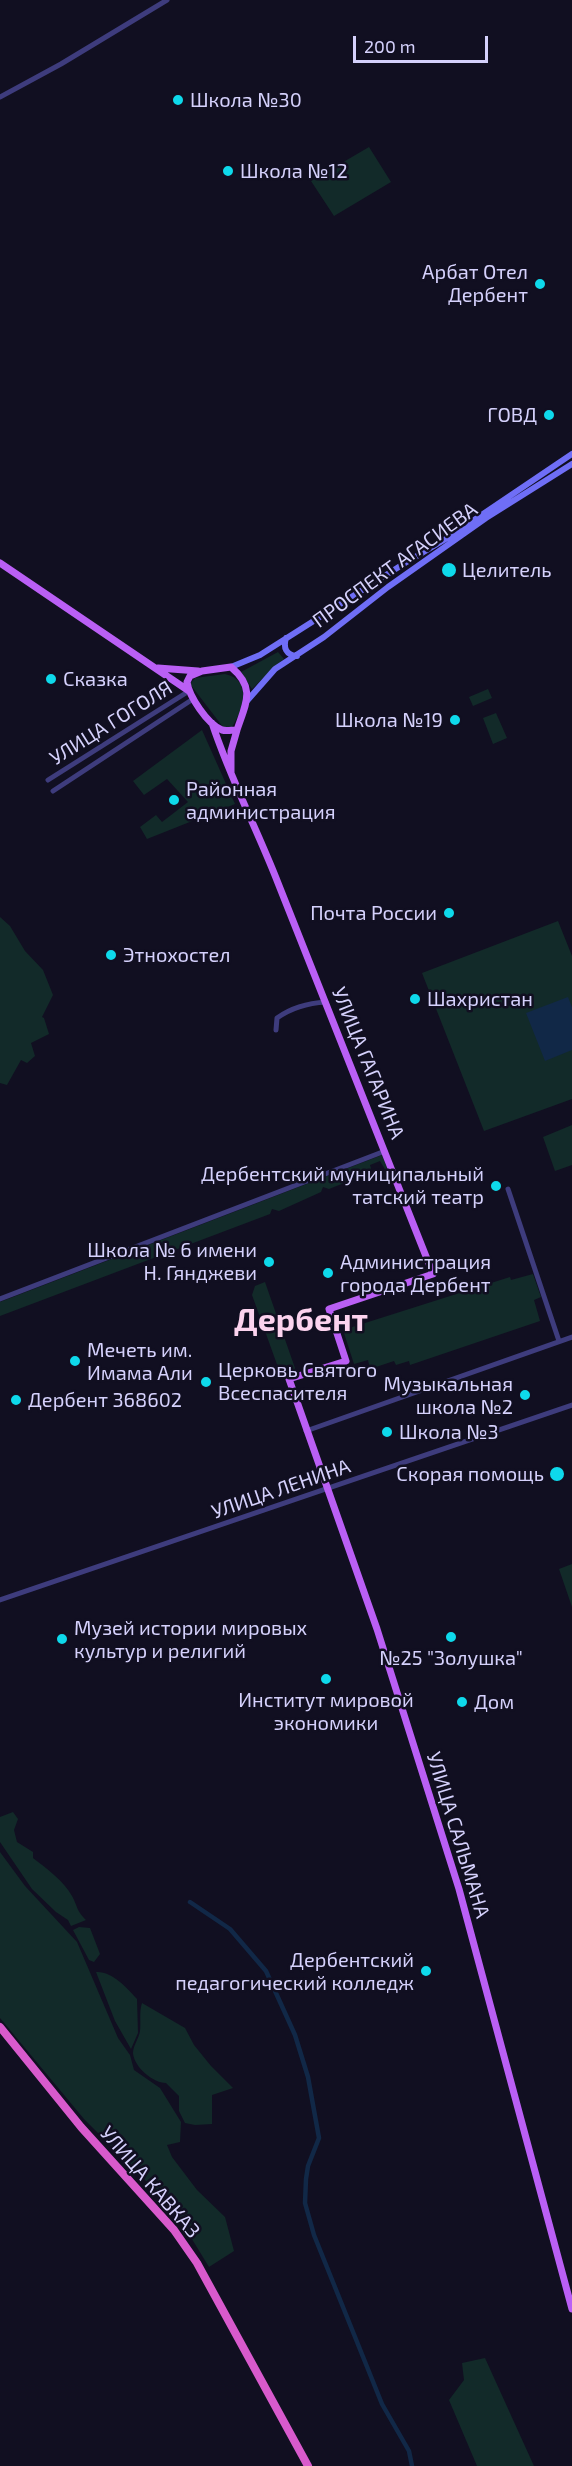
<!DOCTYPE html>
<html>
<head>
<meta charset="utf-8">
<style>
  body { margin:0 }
  #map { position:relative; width:572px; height:2466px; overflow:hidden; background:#110f21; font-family:"Exo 2",sans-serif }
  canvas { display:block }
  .scale { position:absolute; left:353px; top:36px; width:135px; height:27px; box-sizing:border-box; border:3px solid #d5d1fc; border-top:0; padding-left:8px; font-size:18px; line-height:21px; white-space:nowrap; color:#d5d1fc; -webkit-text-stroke:4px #110f21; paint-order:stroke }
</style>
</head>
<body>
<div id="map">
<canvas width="572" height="2466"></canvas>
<div class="scale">200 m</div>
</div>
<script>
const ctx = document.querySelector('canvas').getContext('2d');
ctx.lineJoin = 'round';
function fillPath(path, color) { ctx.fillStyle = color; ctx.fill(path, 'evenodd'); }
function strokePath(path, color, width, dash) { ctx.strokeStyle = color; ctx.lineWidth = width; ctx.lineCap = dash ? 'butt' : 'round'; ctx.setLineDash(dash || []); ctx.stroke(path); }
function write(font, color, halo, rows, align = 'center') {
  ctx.font = font + ' "Exo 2",sans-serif'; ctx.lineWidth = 5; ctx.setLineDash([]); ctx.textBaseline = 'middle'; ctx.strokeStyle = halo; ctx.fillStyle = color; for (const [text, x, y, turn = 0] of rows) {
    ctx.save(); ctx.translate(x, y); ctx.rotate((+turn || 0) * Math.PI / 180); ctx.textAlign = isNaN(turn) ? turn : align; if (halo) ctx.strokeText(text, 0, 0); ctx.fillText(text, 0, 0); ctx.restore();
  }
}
const green = new Path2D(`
  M369,147L391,182L334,216L311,181Z
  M278,652L284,659L274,667L252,689L241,672Z
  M225,674C253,680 243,710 232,727H223L190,684L195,678Z
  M488,689L492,698L473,706L469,697Z
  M496,713L507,738L493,744L483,718Z
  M202,730L235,804L147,839L140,827L156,815L162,822L188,802L167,779L144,795L133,781Z
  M0,917L10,926L25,951L43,970L53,995L42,1017L44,1018L49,1034L31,1043L35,1056L27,1063L21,1060L7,1085L0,1083Z
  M558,921L572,956V1099L484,1131L422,973Z
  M572,1125V1165L555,1171L543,1137Z
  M382,1155L388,1170L386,1171L380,1161L370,1165L372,1172L329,1189L323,1187L321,1192L279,1211L272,1209L270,1214L0,1316V1302Z
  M533,1274L541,1297L534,1300L540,1321L410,1365L409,1361L396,1365L394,1361L370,1369L368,1360L354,1364L343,1330L510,1277L511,1280Z
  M265,1282L296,1371L283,1373L279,1370L252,1295L255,1286Z
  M572,1564V1607L559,1569Z
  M13,1812L18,1819L14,1830L17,1842L33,1852V1858C46,1868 64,1881 72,1896C78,1907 76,1910 86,1920L71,1926L68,1920L56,1912L32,1889L0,1842V1817Z
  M0,1852L25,1886L77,1942L118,2038L130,2055L134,2070L160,2088L181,2122L180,2142L167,2145L172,2157L197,2190L225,2217L234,2251L209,2267L173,2208L84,2119L0,2018Z
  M79,1927L90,1928L100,1954L94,1962L89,1960L73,1930Z
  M96,1972C112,1971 127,1988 137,1999L138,2033L131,2049L115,2021Z
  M142,2003L185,2028L194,2045L211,2066L233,2088L212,2095V2124L195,2125L185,2123L179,2111V2096L166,2083C153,2083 134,2067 133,2053C133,2046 139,2038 140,2031C141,2022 139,2011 142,2003Z
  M485,2358L534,2466H477L449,2400L464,2380L462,2363Z`);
const water = new Path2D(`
  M568,997L572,1007V1050L545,1061L526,1013Z`);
const canal = new Path2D(`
  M190,1902L230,1929L266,1971L295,2035L308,2077L319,2138L308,2166L306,2179L305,2203L314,2235L382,2404L409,2451L412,2466`);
const tertiary = new Path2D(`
  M0,97L61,64L167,0
  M48,780L189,691
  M53,791L193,699
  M276,1030L277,1018C291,1008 309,1003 326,1002
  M508,1189L559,1341
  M0,1299L385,1151
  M306,1431L572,1337
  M0,1600L572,1405`);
const secondary = new Path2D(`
  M450,524L459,535
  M286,638C283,648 286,655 297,656
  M231,667L260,655L405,563L449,537L572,454
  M246,702L275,669L324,637L388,587L486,518L572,464`);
const primary = new Path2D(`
  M0,563L189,691
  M231,667C256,688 246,703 237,730C232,730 226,731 222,730C207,724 189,696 187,682L190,676L202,671Z
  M158,668L198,671
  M212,723C230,778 257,829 278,883C330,1013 382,1143 433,1274L329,1309L346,1361L289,1379
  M231,772V751L237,730
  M289,1379L377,1629L459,1889L572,2309`);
const trunk = new Path2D(`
  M0,2027L81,2127L174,2230L197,2263L308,2466`);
const markers = [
  [178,100,6,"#0ed9eb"],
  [228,171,6,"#0ed9eb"],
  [540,284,6,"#0ed9eb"],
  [549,415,6,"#0ed9eb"],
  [449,570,8,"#0ed9eb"],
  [51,679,6,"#0ed9eb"],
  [455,720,6,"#0ed9eb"],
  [174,800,6,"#0ed9eb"],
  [449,913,6,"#0ed9eb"],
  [111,955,6,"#0ed9eb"],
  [415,999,6,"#0ed9eb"],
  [496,1186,6,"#0ed9eb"],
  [269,1262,6,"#0ed9eb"],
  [328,1273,6,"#0ed9eb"],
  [75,1361,6,"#0ed9eb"],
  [206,1382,6,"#0ed9eb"],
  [525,1395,6,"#0ed9eb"],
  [16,1400,6,"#0ed9eb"],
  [387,1432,6,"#0ed9eb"],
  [557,1474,8,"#0ed9eb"],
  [451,1637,6,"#0ed9eb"],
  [62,1639,6,"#0ed9eb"],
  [326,1679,6,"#0ed9eb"],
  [462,1702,6,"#0ed9eb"],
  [426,1971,6,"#0ed9eb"]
];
const poiNames = [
  ["Школа №30",190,100],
  ["Школа №12",240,171],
  ["Арбат Отел",528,272,"right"],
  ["Дербент",528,295,"right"],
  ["ГОВД",537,415,"right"],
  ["Целитель",462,570],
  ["Сказка",63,679],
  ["Школа №19",443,720,"right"],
  ["Районная",186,789],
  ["администрация",186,812],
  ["Почта России",437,913,"right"],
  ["Этнохостел",123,955],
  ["Шахристан",427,999],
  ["Дербентский муниципальный",484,1174,"right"],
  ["татский театр",484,1197,"right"],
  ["Школа № 6 имени",257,1250,"right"],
  ["Н. Гянджеви",257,1273,"right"],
  ["Администрация",340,1262],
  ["города Дербент",340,1285],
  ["Мечеть им.",87,1350],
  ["Имама Али",87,1373],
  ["Церковь Святого",218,1370],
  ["Всеспасителя",218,1393],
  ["Музыкальная",513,1384,"right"],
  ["школа №2",513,1407,"right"],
  ["Дербент 368602",28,1400],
  ["Школа №3",399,1432],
  ["Скорая помощь",544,1474,"right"],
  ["Музей истории мировых",74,1628],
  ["культур и религий",74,1651],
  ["№25 \"Золушка\"",451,1658,"center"],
  ["Институт мировой",326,1700,"center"],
  ["экономики",326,1723,"center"],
  ["Дом",474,1702],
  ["Дербентский",414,1960,"right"],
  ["педагогический колледж",414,1983,"right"]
];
const streetNames = [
  ["ПРОСПЕКТ АГАСИЕВА",395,565,-36],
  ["УЛИЦА ГОГОЛЯ",111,723,-32],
  ["УЛИЦА ГАГАРИНА",368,1063,68],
  ["УЛИЦА ЛЕНИНА",281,1489,-19],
  ["УЛИЦА САЛЬМАНА",458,1835,73],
  ["УЛИЦА КАВКАЗ",150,2182,49]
];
const townNames = [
  ["Дербент",301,1320]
];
fillPath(green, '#122a29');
fillPath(water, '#112847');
strokePath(canal, '#112847', 4.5);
strokePath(tertiary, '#3e3c7d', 5);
strokePath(secondary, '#6f6ef6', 6);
strokePath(primary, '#ba5ff5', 7);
strokePath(trunk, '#d85acc', 8);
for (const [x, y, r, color] of markers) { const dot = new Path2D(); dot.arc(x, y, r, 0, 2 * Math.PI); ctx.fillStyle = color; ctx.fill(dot); strokePath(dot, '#110f21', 2); }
write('20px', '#d5d1fc', '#110f21', poiNames, 'left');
write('20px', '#d5d1fc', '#110f21', streetNames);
write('bold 32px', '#fcd3ee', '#110f21', townNames);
</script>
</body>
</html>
